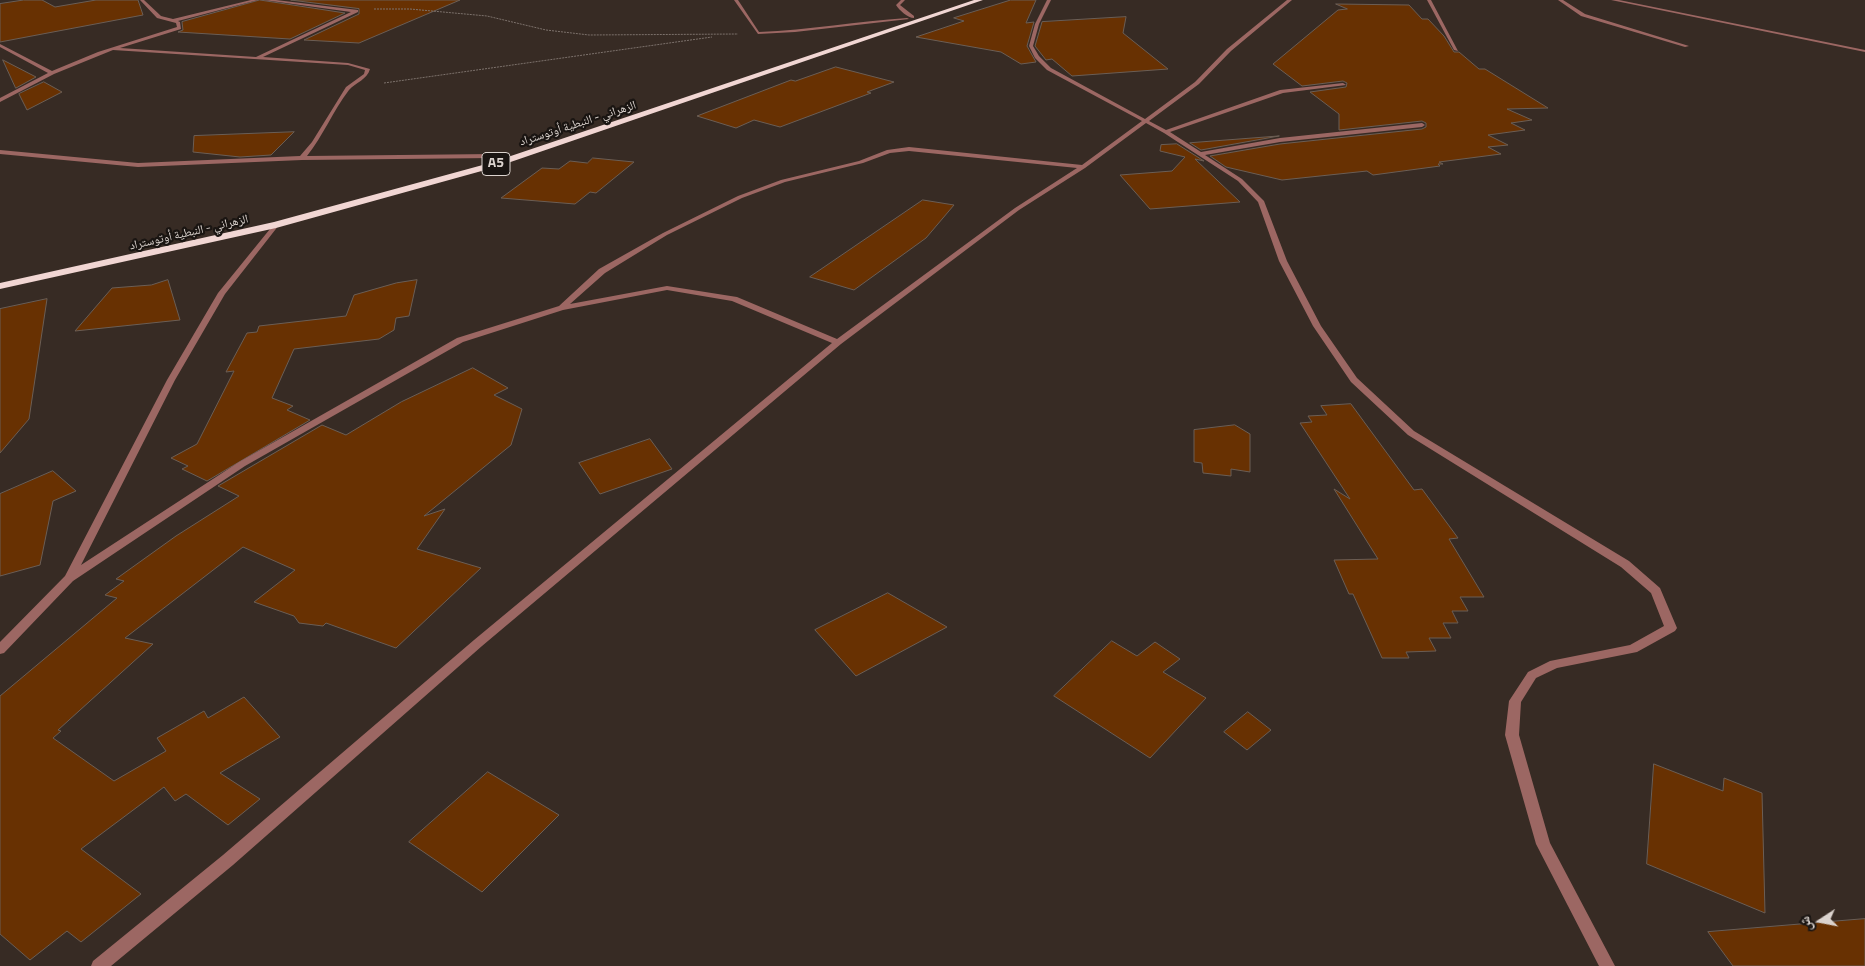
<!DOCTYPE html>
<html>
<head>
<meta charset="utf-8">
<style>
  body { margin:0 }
  #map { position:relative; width:1865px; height:966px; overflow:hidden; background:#372b24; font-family:"Titillium Web","Noto Naskh Arabic",sans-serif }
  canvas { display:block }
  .north { position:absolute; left:1795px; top:896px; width:50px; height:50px; -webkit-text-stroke:4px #1a1512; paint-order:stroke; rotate:259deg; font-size:14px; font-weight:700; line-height:20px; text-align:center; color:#dbd3ce }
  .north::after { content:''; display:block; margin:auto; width:18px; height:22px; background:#dbd3ce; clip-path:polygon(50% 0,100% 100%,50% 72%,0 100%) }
</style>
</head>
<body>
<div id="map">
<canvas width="1865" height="966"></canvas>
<div class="north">ش</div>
</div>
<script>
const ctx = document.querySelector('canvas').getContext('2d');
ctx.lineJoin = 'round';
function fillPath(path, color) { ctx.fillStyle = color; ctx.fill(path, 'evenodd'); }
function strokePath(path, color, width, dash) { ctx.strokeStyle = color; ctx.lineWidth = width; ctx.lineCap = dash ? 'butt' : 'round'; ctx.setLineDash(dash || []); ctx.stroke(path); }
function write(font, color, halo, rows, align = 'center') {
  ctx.font = font + ' "Titillium Web","Noto Naskh Arabic",sans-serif'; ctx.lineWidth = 4.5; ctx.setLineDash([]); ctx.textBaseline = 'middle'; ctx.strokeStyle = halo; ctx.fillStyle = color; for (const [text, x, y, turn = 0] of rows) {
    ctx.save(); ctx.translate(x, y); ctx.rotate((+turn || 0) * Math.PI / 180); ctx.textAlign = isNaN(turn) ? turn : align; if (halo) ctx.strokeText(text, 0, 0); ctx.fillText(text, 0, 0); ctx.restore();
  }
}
const building = new Path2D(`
  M24,0H42L55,7L96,0H138L143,15L0,42V4Z
  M260,0L345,13L290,39L178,32L183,30L182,22Z
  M291,0H460L359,43L304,40L359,14V9Z
  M1011,0H1036L1026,23L1034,22L1027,46L1036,62L1021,64L1001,52L916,37L964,21L954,18Z
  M1336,4L1409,5L1422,19H1428L1444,36L1454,52H1459L1479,69H1485L1548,108L1507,109L1532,120L1511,123L1525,130L1488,135L1508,145L1488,147L1501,154L1439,162L1443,164H1438L1440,166L1373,175L1367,171L1282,180L1226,167L1210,156L1280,144L1422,129L1426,127V123L1422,121L1339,130V114L1310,92L1346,87L1347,83L1343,81L1302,86L1273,64L1338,10L1347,9Z
  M1126,17L1123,33L1168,69L1072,76L1052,59L1046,60L1035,46L1042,22Z
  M3,60L36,77L16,88Z
  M836,67L894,82L867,92L871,93L780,127L754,120L736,128L697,116L791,80L795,81Z
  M44,82L62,92L27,110L19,94Z
  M294,132L271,155L240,157L193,152L194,136Z
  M1279,136L1201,150L1190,143Z
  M1177,144L1204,161L1195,159L1240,202L1150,209L1120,175L1172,171L1185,157L1160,151L1161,145Z
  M593,158L634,162L596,193L590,192L575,204L501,198L542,168L559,169L570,161L587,163Z
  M923,200L954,205L926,238L854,290L810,277Z
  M168,280L180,320L75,331L112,288L151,285Z
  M417,280L409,316L396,318L394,330L379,339L294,349L272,398L293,406L287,410L310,420L207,481L182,469L188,466L171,458L197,444L234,371L226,372L247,333L257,332L259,326L346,316L354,295L396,283Z
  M47,299L29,419L0,453V309Z
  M473,368L508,388L494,395L522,409L511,445L424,516L445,509L417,549L481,568L396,648L326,623L323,626L299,623L294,616L254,602L295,570L243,547L125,638L153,644L58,730L61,731L53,738L114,781L166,751L157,738L204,711L208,718L244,697L280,737L220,773L260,799L228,825L186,794L175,801L164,787L81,849L141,894L81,942L67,931L30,960L0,934V696L117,598L105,595L124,581L116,579L176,536L239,496L218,486L322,425L346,435L401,402Z
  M1351,404L1414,490L1422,489L1458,538L1449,539L1484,597H1460L1468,611H1452L1458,623H1443L1451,638H1429L1436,651L1406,652L1409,658H1382L1353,594H1349L1334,560L1378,559L1334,489L1350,499L1300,423L1312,422L1308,416L1327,415L1321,406Z
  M1235,425L1250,434V472L1231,469V476L1203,473L1202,463L1194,462V430Z
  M650,439L672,469L600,494L579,463Z
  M53,471L76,491L53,501L40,565L0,576V494Z
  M888,593L947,627L856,676L815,630Z
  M1112,641L1137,656L1155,642L1180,659L1163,672L1206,698L1150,758L1054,696Z
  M1248,712L1271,730L1247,750L1224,732Z
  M1654,764L1723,791L1724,778L1762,793L1765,913L1647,864Z
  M488,772L559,815L482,892L409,842Z
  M1865,919V966H1733L1708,932Z`);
const path = new Path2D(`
  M374,9H410L487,16L546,30L589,35L738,34
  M384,83L712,37`);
const street = new Path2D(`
  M140,0H144L161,16L173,19L251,0H258L178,21L180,22L181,29L120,48L256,57L351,12L264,0H276L358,10V12L263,57L348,63L370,69C367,80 356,82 349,90C333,111 323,136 307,156L493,154L496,156L493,158L302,160L138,167L0,154V150L138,163L300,156L312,142L346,87L364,74L365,70L348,65L113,50L54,74L0,102V98L48,73L0,47V44L52,71L98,52L177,27L176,23L157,18Z
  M734,0H738L759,32C809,30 858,21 907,18L909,19L795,32L758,34Z
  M901,0H905L900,5L914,16V18C908,18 899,10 896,5Z
  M1047,0H1051L1039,24L1033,46L1039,56L1051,68L1145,119L1195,82L1227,49L1287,0H1292L1231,51L1199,84L1149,121L1166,130L1280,90L1343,83L1346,85L1283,93L1170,132L1201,152L1280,138L1422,123L1425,125L1422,127L1280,142L1205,155L1242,179L1264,201L1287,261L1321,326L1357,378L1414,431L1629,561L1660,588L1677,628L1675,631L1637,652L1557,668L1536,678L1521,702L1519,735L1550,843L1615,966H1599L1536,844L1505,735L1509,701L1528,672L1550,661L1630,645L1664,626L1651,593L1621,567L1408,435L1351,382L1313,326L1279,261L1258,202L1238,181L1164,133L1146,123L1085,168L1019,210L841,344L482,646L233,865L111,966H91L93,961L223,855L474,640L832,343L732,301L667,290L563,310L463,342L245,466L73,581L4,653L0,654V642L65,576L167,380L218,293L274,224L279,225L225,294L175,380L81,565L239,462L457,338L559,306L599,269L663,233L738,196L781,180L859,161L887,150L909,147L1082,165L1142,121L1047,70L1035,58L1029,46L1035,24ZM909,151L1077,168L1015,208L837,339L737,297L667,286L570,304L605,273L667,235L742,198L785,182L863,163L890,153Z
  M1427,0H1431L1458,51L1454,50Z
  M1558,0H1563L1585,14L1689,46L1685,47L1581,16Z
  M1611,0H1619L1865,50V52Z`);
const highway = new Path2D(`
  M974,0H983L496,167L276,228L0,289V283L274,222L490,163Z`);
const farStreetnames = [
  ["الزهراني - النبطية أوتوستراد",578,124,-18],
  ["الزهراني - النبطية أوتوستراد",189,233,-13]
];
const shields = [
  [496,164,28]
];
const shieldNames = [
  ["A5",496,164]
];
fillPath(building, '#683102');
strokePath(building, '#6b5e55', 1);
strokePath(path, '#7d726c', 1, [2, 1]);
fillPath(street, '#9c6763');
fillPath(highway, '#f1d6d3');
write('12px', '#dbd3ce', '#1a1512', farStreetnames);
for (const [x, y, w] of shields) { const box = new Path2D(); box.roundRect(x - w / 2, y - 11.5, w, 23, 4); ctx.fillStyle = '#1a1512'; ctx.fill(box); strokePath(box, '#dbd3ce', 1); }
write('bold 14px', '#dbd3ce', null, shieldNames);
</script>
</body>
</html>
